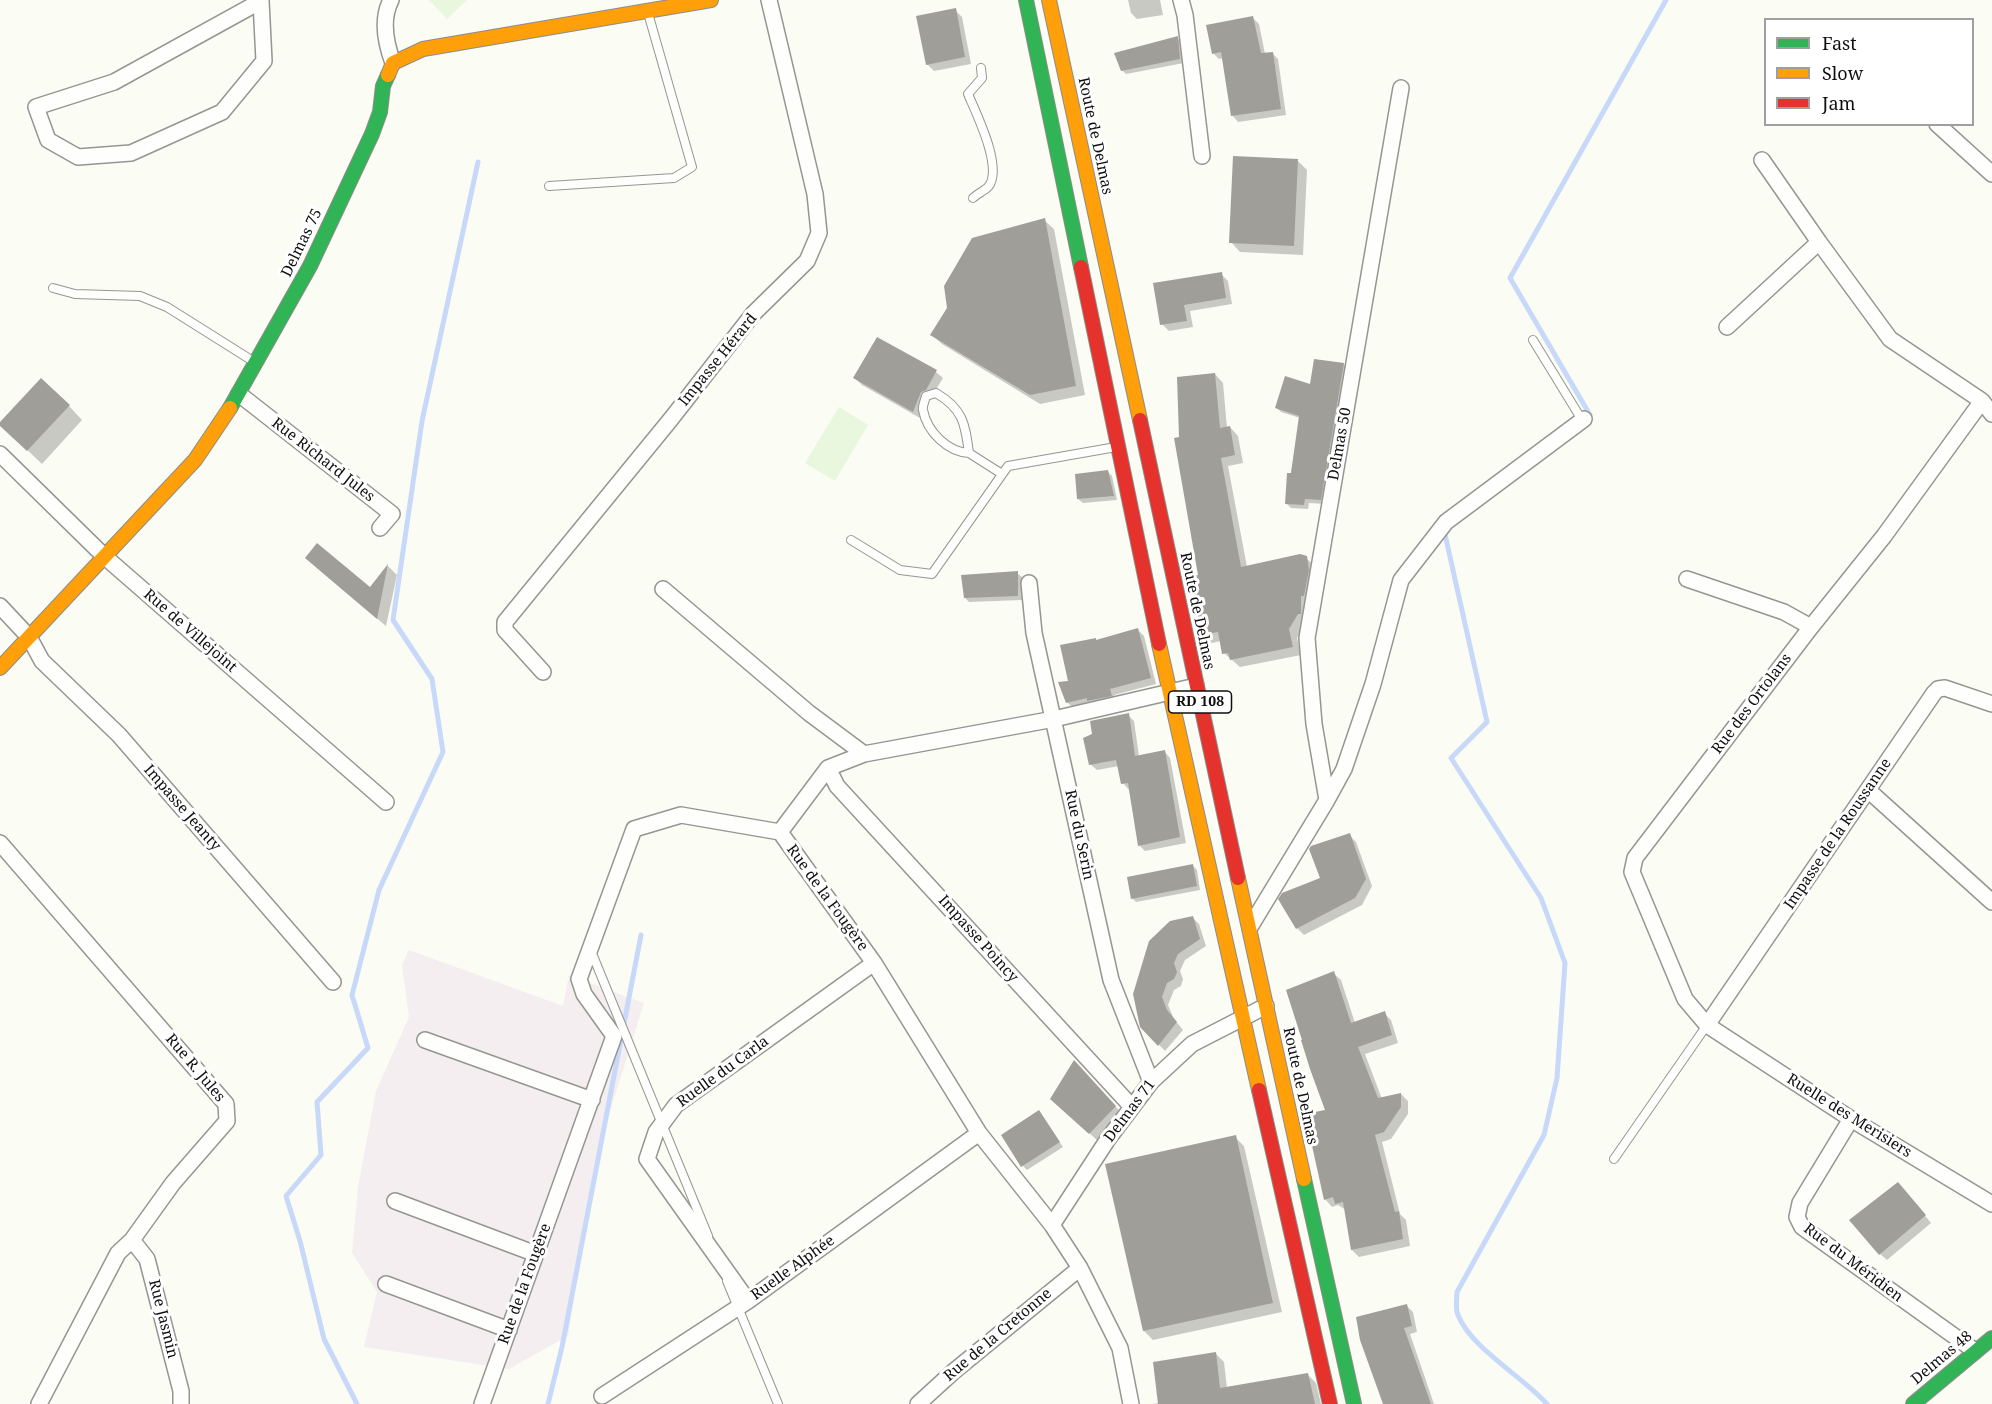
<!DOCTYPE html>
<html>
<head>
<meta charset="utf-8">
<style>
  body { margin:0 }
  #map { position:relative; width:1992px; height:1404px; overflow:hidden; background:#fbfcf4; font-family:"Noto Serif",serif }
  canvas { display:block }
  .legend { position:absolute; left:1764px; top:18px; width:210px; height:108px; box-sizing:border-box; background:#fff; border:2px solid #9f9f9f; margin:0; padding:8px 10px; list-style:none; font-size:18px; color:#0f0f0f }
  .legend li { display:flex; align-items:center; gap:12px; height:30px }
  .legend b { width:30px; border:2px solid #9f9f9f }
</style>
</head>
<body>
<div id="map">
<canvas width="1992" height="1404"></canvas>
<ul class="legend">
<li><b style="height:8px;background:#30b455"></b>Fast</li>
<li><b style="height:8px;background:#ff9f0a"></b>Slow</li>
<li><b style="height:8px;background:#e5322d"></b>Jam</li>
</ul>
</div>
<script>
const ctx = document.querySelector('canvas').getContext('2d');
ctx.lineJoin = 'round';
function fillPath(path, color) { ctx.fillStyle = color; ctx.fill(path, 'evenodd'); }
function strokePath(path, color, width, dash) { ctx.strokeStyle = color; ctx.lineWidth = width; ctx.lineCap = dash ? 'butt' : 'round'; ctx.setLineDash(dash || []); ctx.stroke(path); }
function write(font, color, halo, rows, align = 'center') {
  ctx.font = font + ' "Noto Serif",serif'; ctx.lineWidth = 6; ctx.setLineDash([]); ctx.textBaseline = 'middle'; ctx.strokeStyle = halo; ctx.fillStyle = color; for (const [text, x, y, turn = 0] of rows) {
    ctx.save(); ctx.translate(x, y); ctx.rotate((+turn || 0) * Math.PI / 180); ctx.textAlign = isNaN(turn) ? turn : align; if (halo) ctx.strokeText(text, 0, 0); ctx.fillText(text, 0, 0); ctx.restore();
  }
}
const industrial = new Path2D(`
  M409,950L563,1006L569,975L644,1003L597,1153L568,1336L509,1369L364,1347L377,1292L352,1253L358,1187L376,1091L409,1017L402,965Z`);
const pitch = new Path2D(`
  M429,0H467L447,19Z
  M839,407L868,425L835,481L805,463Z`);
const shadow = new Path2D(`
  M1128,0H1160L1163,15L1137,19L1131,13Z
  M955,10L962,17L971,64L934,71L927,64Z
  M1253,18L1259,24L1265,54L1272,53L1278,59L1286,115L1238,122L1232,115L1224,58L1219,59L1213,53Z
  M1177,38L1181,42L1184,63L1126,74L1122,70Z
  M1298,161L1307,170L1303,255L1240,252L1231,242Z
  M1044,220L1054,229L1085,395L1040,404L942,344L932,335Z
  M1221,274L1228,281L1232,304L1190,311L1193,327L1169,331L1162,324L1155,285Z
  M1343,364L1348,368L1325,504L1309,503L1308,509L1291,508L1286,503L1300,418L1281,412L1277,408Z
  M936,372L943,378L932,396L928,399L920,418L862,385L855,378Z
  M1215,374L1223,383L1227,428L1230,427L1238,436L1243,463L1228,466L1247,567L1306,558L1315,566L1306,622L1297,638L1301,655L1240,667L1224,653L1221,641L1212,643L1203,635L1192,578L1200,577L1180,438Z
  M69,406L82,420L42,464L0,424Z
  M1108,472L1112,476L1117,500L1083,503L1078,499Z
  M388,566L397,575L386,626L317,568L370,590Z
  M1017,573L1022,577V600L969,602L965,598Z
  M1138,630L1144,636L1156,684L1114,695L1116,701L1073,708L1067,702L1070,682L1097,641Z
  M1128,715L1134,721L1139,756L1164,751L1170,758L1186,843L1145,851L1139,845L1129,790L1123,783L1119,766L1097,770L1090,764Z
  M1349,835L1356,842L1372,886L1362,905L1304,935L1297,928L1322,879Z
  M1193,866L1197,870L1200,890L1136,902L1132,898Z
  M1192,917L1199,924L1206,946L1185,960L1180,971L1183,979L1181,986L1174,990L1168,1005L1174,1019L1183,1030L1165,1051L1141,1026Z
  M1333,973L1341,980L1355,1023L1384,1013L1391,1020L1398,1043L1365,1054L1382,1099L1401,1094L1408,1101V1114L1391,1139L1382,1142L1400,1214L1406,1220L1410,1246L1359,1257L1352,1250L1346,1210L1338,1205L1332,1207L1325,1199Z
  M1084,1071L1124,1116L1099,1142L1062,1108Z
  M1039,1112L1063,1147L1027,1170L1023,1166Z
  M1235,1137L1244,1146L1282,1312L1153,1340L1144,1331Z
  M1905,1191L1931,1223L1887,1260L1880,1254Z
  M1407,1306L1413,1312L1417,1332L1410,1334L1434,1404H1384Z
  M1216,1354L1224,1362L1227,1388L1308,1375L1316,1383L1321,1404H1152L1159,1403Z`);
const stream = new Path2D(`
  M1586,418L1590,415L1510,278L1666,0
  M1444,530L1487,722L1451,758L1541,898L1565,963L1557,1078L1544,1135L1457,1292C1457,1299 1455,1309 1458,1315C1471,1348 1522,1376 1547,1404
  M357,1404L324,1339L300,1241L286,1196L321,1155L317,1102L368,1048L352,995L379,890L443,752L432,679L393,620L422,421L478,162
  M548,1404L562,1347L641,935`);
const building = new Path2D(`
  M956,8L965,57L926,65L916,16Z
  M1253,16L1261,53L1273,52L1281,109L1231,116L1221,52L1212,54L1206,25Z
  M1178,36L1180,59L1121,71L1114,53Z
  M1233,156L1298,159L1294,246L1229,243Z
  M1045,218L1076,386L1030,395L930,335L947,308L944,286L972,238Z
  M1222,272L1226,298L1184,305L1187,321L1160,325L1153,283Z
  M877,337L937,370L926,390L921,392L913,412L853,378Z
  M1314,359L1344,363L1321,500L1305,499L1304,505L1285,504L1287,473H1291L1299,416L1275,408L1285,376L1310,384Z
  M1215,373L1220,428L1230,426L1235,455L1221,458L1241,567L1300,554L1307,556L1309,570L1304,596H1301V614H1298L1289,629L1293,647L1230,660L1228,653L1222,654L1218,632L1202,635L1190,577L1198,575L1174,438L1179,437L1177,377Z
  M41,378L70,405L27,451L0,426V422Z
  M1108,470L1114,496L1077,499L1075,474Z
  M317,543L370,587L388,564L377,619L305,558Z
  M1018,571V596L964,598L961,575Z
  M1138,628L1151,678L1110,689L1112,696L1087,701V698L1066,703L1058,682L1068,681L1060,645L1096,638V640Z
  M1129,713L1135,756L1165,750L1180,837L1138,846L1128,783L1121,784L1116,760L1089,765L1083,738L1092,734L1090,721Z
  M1350,833L1366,879L1355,898L1296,929L1278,899L1282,893L1320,878L1309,849L1311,846Z
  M1193,864L1197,886L1131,899L1127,877Z
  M1193,916L1200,939L1178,954L1174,963L1177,972L1174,979L1167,983L1162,997L1167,1010L1177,1022L1158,1046L1140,1027L1133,994L1149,941L1170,921Z
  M1334,971L1351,1023L1385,1011L1392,1035L1358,1047L1378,1098L1401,1093V1107L1384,1132L1375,1135L1395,1212L1399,1211L1403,1239L1351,1250L1343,1202L1335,1204L1333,1197L1324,1200L1305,1114L1325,1110L1310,1069L1301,1040H1302L1286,990Z
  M1074,1060L1116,1106L1089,1134L1050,1099Z
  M1039,1110L1060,1142L1021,1167L1001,1135Z
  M1236,1135L1273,1303L1143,1331L1105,1164Z
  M1898,1182L1926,1215L1879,1255L1849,1220Z
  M1407,1304L1412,1326L1404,1328L1431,1404H1383L1360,1340L1356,1317Z
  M1216,1352L1220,1388L1308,1373L1315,1404H1158L1153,1362Z`);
const lane = new Path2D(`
  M549,186L674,178L692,167L648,13
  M973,198C977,194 984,191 988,187C1004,169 976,113 968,94L982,78L981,68
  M53,288L75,294L140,296L167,307L256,363
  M1533,340L1582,420
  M969,453C948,452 927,432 923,410C922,406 925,401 926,396L936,393C963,409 965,423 969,453L1002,474
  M851,540L900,570L932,574L1008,466L1116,447
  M591,951L708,1236
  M1614,1159L1707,1025
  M727,1281L778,1404`);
const street = new Path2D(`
  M391,0C381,19 386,44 393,63
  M1181,0L1185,15L1202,156
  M261,1L264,61L222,112L131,153L78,157L48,140L36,107L114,82Z
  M1937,124L1992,174
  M1762,160L1819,242
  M1727,327L1819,242L1890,339L1982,401L1992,414
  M239,394L392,514L380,528
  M1982,401L1884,536L1811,627L1635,858L1632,872L1685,999L1707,1025L1851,1119L1992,1204
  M0,454L104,556L386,802
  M1687,579L1784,612L1811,627
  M1029,583L1034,633L1111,980L1151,1082
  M663,589L809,713L864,754
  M0,606L29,637L42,661L119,735L333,982
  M543,672L505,630V622L671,419L753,314L807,261L819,233L815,194L769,0
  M828,768L837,786L1132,1107
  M1868,790L1992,902
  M1327,800L1344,769L1373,684L1401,580L1446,522L1584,419
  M780,832L828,768L864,754L1054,719L1196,686
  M0,843L226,1104L227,1121L173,1183L132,1240L118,1253L39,1404
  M1250,927L1327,800L1314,724L1307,638L1401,88
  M1707,1025L1934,693L1938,689L1945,688L1992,704
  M425,1040L592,1100
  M1851,1119L1800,1203L1797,1217L1802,1227L1975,1351
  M395,1201L536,1254
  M1052,1225L1108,1139L1151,1082L1192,1044L1266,1006
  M132,1240L147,1259L181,1391V1404
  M386,1284L509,1330
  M748,1301L647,1159L656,1132L676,1105L874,963
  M602,1396L748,1301L979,1133
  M482,1404L614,1036L584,994L579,979L634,829L681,815L780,832L874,963L979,1133L1052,1225L1080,1268L1120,1348L1131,1404
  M918,1404L953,1372L1080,1268`);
const fast = new Path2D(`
  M1026,0L1081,267
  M230,408L310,266L372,134L380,112L383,86L388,75
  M1304,1179L1354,1404
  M1913,1404L1992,1338`);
const slow = new Path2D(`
  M1049,0L1140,420
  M388,75L393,63L423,49L711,0
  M1159,644L1259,1090
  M0,668L195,460L230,408
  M1238,878L1304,1179`);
const jam = new Path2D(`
  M1081,267L1159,644
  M1140,420L1238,878
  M1259,1090L1330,1404`);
const shields = [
  [1200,702,63]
];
const shieldNames = [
  ["RD 108",1200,702]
];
const streetNames = [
  ["Route de Delmas",1095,136,78],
  ["Delmas 75",302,243,-64],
  ["Impasse Hérard",718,360,-51],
  ["Delmas 50",1340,444,-80],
  ["Rue Richard Jules",323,460,38],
  ["Route de Delmas",1197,611,78],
  ["Rue de Villejoint",190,631,41],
  ["Rue des Ortolans",1752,704,-53],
  ["Impasse Jeanty",182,808,49],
  ["Impasse de la Roussanne",1838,834,-56],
  ["Rue du Serin",1079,835,78],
  ["Rue de la Fougère",827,898,54],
  ["Impasse Poincy",978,939,48],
  ["Rue R. Jules",195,1068,50],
  ["Ruelle du Carla",723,1072,-36],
  ["Route de Delmas",1300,1086,78],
  ["Delmas 71",1130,1111,-53],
  ["Ruelle des Merisiers",1849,1116,32],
  ["Rue du Méridien",1853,1263,37],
  ["Ruelle Alphée",793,1268,-36],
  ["Rue de la Fougère",525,1284,-70],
  ["Rue Jasmin",163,1319,76],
  ["Rue de la Cretonne",998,1335,-40],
  ["Delmas 48",1942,1358,-40]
];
fillPath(industrial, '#f4eef0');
fillPath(pitch, '#e8f7dd');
fillPath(shadow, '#0003');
strokePath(stream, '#c7d8f8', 5);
fillPath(building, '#9f9e99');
strokePath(lane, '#959692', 10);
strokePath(street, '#959692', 18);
strokePath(fast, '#8c8c89', 16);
strokePath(slow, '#8c8c89', 16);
strokePath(jam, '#8c8c89', 16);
strokePath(lane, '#fefffd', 8);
strokePath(street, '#fefffd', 15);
strokePath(fast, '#30b455', 14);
strokePath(slow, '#ff9f0a', 14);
strokePath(jam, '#e5322d', 14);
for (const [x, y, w] of shields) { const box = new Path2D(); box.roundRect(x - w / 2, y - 11, w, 22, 4.5); ctx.fillStyle = '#fff'; ctx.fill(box); strokePath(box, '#0f0f0f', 1.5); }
write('bold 14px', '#0f0f0f', null, shieldNames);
write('15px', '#0f0f0f', '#fff', streetNames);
</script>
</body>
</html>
